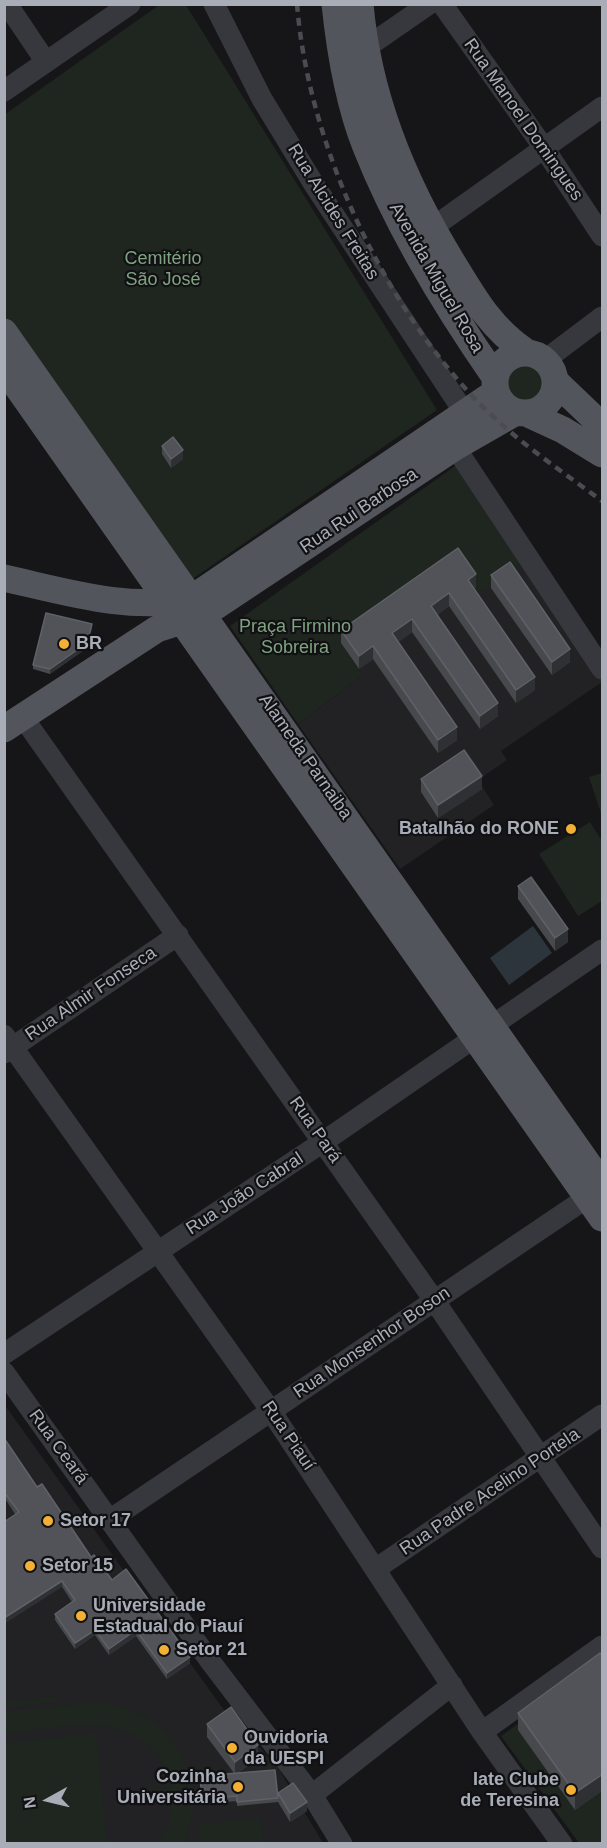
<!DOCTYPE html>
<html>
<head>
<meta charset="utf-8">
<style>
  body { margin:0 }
  #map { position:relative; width:607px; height:1848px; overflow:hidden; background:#161618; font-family:Helvetica,sans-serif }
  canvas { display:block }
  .frame { position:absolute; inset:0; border:6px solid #a8adb8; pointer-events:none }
  .north { position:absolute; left:18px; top:1770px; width:60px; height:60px; -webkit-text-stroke:4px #111113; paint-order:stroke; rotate:262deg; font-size:16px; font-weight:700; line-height:24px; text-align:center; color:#a8adb8 }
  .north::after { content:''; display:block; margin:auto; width:21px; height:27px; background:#a8adb8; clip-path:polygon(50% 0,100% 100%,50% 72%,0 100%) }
</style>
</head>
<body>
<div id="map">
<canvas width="607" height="1848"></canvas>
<div class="frame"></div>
<div class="north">N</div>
</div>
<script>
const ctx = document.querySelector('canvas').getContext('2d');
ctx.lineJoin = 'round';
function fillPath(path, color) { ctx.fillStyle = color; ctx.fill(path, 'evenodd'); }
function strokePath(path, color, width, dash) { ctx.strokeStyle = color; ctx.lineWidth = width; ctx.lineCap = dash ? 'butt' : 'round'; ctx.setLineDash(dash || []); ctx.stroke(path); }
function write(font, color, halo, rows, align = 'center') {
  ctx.font = font + ' Helvetica,sans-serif'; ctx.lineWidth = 4.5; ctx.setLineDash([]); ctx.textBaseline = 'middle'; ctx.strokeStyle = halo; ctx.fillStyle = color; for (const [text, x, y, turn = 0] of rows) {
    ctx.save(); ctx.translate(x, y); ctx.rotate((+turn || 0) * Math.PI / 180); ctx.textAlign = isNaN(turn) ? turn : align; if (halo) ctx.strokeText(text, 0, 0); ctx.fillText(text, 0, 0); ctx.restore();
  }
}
const built = new Path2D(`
  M526,561L602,677V682L501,751L507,760L478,780L494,805L400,869L298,724L363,675L341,643Z
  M4,1404L221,1706L277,1766L323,1843H5Z`);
const green = new Path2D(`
  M159,5H186L437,410L188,582L5,319L4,115Z
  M503 382a22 22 0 1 1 44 0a22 22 0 1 1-44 0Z
  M458,464L526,561L480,592L458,561L341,643L363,675L298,724L230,626Z
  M602,773V812L601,813L589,777Z
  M590,822L602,841V901L578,916L539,854Z
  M602,1664V1843H579L501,1736Z
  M57,1696V1702L5,1707V1702Z
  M100,1702L128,1708L154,1722L165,1732L182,1755L196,1794L193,1795V1813L184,1843H159L169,1824L172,1797L119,1803L118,1794L171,1788C151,1703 68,1727 5,1734V1712Z
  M96,1733L107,1843H5V1743Z
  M260,1818L263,1843H200L198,1825Z`);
const water = new Path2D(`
  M533,926L552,953L509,985L490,958Z`);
const minor = new Path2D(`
  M7,4L46,62
  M214,4L262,99L315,186L464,412
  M442,4L544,148L602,236
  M364,49L429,4
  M4,91L130,4
  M422,235L602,107
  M545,360L602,317
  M455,447L602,669
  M22,716L434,1300L602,1548
  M4,1035L271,1411L482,1732L562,1844
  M4,1053L178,935
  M4,1354L323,1142L602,950
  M4,1372L210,1661L312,1795L342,1844
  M111,1519L600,1189
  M377,1568L602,1415
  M482,1732L602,1646
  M312,1795L452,1685`);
const major = new Path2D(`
  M335,4C340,52 348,102 366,147C398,228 445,305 495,377
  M360,4C368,98 405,186 454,265C475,300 492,329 526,352
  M4,332L602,1184
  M495 383a30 30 0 1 1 60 0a30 30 0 1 1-60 0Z
  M4,368L602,1218
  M555,381L602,426
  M526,413L563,430L602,454
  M4,578C67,592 127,611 191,599L496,392
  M4,729L157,629L204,614L455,447L516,412`);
const rail = new Path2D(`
  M297,4C308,143 382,303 478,402C515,440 560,470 602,501`);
const wall = new Path2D(`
  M162,446L183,459L171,468L162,454Z
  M458,548L476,587L474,589L535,690L516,703L449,606L437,615L498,716L480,729L412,632L398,642L457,740L438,753L373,659L359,669L341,643V630Z
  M491,575L570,662L552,675L491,588Z
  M92,628L87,648L50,674L33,669V665Z
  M421,779L482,789L438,818L421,792Z
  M518,886L568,942L555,951L518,899Z
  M4,1438L37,1487L91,1557L112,1580L190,1663L167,1679L136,1636L109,1655L95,1635L75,1649L55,1620V1614L72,1602L4,1497Z
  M603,1657V1790L575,1810L518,1730V1713Z
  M207,1724L258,1758L238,1773L278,1798V1802L237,1806V1801L202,1804L200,1781L234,1773L207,1737Z
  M278,1793L307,1811L290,1822L278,1802Z`);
const shadedWall = new Path2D(`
  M183,450V459L171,468V459Z
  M476,574V587L468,593V580Z
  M449,593V606L431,619V606Z
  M412,619V632L392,646V633Z
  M92,624V628L87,648L50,674V669Z
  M373,646V659L359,669V656Z
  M570,649V662L552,675V662Z
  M535,677V690L516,703V690Z
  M498,703V716L480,729V716Z
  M457,727V740L438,753V740Z
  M482,776V789L438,818V805Z
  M568,929V942L555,951V938Z
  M62,1581V1587L4,1624V1618Z
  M95,1630V1635L75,1649V1643Z
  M136,1630V1636L109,1655V1649Z
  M190,1657V1663L167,1679V1673Z
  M258,1745V1758L235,1775V1762Z
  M603,1774V1790L575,1810V1793Z
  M307,1802V1811L290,1822V1813Z`);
const building = new Path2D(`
  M173,437L183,450L171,459L162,446Z
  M458,548L476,574L468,580L535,677L516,690L449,593L431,606L498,703L480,716L412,619L392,633L457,727L438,740L373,646L359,656L341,630Z
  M510,562L570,649L552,662L491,575Z
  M46,613L92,624L87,643L50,669L33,665Z
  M464,750L482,776L438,805L421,779Z
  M531,877L568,929L555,938L518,886Z
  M4,1438L37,1487L42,1484L91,1557L94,1555L112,1580L126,1569L190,1657L167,1673L136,1630L109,1649L95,1630L75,1643L55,1614L75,1600L62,1581L4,1618V1522L19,1512L4,1492Z
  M600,1653L603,1657V1774L575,1793L518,1713Z
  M231,1707L258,1745L235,1762L207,1724Z
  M275,1770L278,1798L237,1802V1796L202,1799L200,1776Z
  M293,1783L307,1802L290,1813L278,1793Z`);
const markers = [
  [64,644,6,"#f2b134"],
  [571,829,6,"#f2b134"],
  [48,1521,6,"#f2b134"],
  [30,1566,6,"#f2b134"],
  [81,1616,6,"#f2b134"],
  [164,1650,6,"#f2b134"],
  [232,1748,6,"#f2b134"],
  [238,1787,6,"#f2b134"],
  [571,1790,6,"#f2b134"]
];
const streetNames = [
  ["Rua Manoel Domingues",523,120,55],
  ["Rua Alcides Freitas",333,212,58],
  ["Avenida Miguel Rosa",436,278,60],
  ["Rua Rui Barbosa",359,511,-34],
  ["Alameda Parnaiba",305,757,55],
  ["Rua Almir Fonseca",91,994,-34],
  ["Rua Pará",315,1130,55],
  ["Rua João Cabral",245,1194,-33],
  ["Rua Monsenhor Boson",372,1343,-34],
  ["Rua Piauí",288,1436,56],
  ["Rua Ceará",58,1447,54],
  ["Rua Padre Acelino Portela",490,1492,-34]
];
const parkNames = [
  ["Cemitério",163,259],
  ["São José",163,280],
  ["Praça Firmino",295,627],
  ["Sobreira",295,648]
];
const poiNames = [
  ["BR",76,644],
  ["Batalhão do RONE",559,829,"right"],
  ["Setor 17",60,1521],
  ["Setor 15",42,1566],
  ["Universidade",93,1606],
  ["Estadual do Piauí",93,1627],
  ["Setor 21",176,1650],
  ["Ouvidoria",244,1738],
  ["da UESPI",244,1759],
  ["Cozinha",226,1777,"right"],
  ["Universitária",226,1798,"right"],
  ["Iate Clube",559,1780,"right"],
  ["de Teresina",559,1801,"right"]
];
fillPath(built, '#222225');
fillPath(green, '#1e261f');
fillPath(water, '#2c353c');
strokePath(minor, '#37383d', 21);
strokePath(major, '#53555c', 27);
strokePath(rail, '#4a4c52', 4.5, [8, 6]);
fillPath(wall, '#47494d');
fillPath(shadedWall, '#2f3033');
fillPath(building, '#525359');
strokePath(building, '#5f6168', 1.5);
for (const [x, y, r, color] of markers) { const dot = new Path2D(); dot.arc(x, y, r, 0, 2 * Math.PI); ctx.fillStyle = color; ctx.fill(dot); strokePath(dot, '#111113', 2); }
write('18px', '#a8adb8', '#111113', streetNames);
write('18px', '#7fa381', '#111113', parkNames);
write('bold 18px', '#a8adb8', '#111113', poiNames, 'left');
</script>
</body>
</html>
